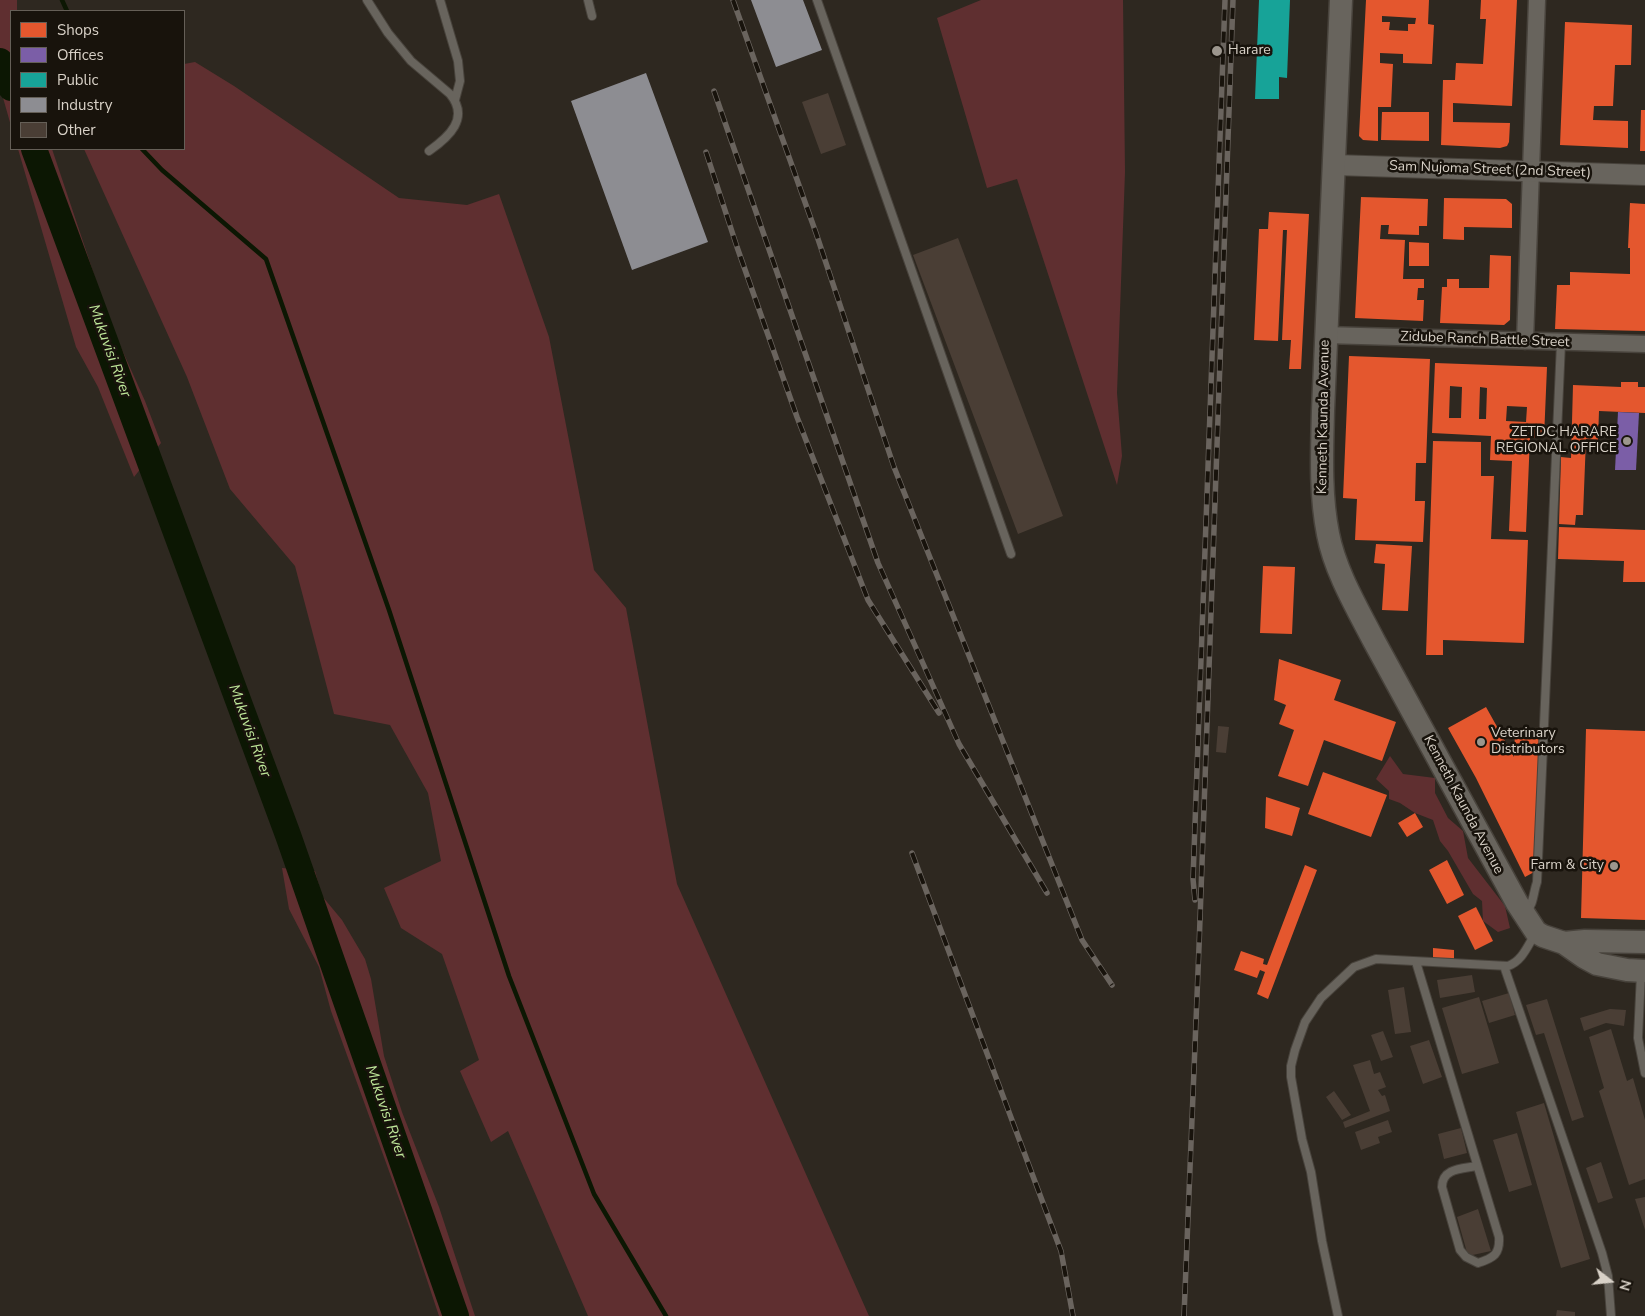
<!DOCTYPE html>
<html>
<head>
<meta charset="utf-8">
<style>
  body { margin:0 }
  #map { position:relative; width:1645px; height:1316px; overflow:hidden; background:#2e2820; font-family:"Nunito Sans",sans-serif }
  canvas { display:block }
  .legend { position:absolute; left:10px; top:10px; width:175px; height:140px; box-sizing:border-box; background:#18130c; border:1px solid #655f57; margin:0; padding:6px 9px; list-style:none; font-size:15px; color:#d8d1c7 }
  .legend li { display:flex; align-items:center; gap:10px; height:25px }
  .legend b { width:25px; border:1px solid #655f57 }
  .north { position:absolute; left:1585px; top:1256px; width:50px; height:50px; -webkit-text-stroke:4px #18130c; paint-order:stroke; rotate:106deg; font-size:14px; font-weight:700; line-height:20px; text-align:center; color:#d8d1c7 }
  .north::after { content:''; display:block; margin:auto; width:18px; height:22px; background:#d8d1c7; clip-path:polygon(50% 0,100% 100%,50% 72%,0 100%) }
</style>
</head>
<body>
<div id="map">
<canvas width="1645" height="1316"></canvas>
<ul class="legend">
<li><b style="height:14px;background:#e4572e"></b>Shops</li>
<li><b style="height:14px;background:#7b5ea7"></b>Offices</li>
<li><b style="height:14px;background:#17a398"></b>Public</li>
<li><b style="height:14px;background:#8d8d92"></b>Industry</li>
<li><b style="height:14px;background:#4a3e35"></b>Other</li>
</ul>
<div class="north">N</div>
</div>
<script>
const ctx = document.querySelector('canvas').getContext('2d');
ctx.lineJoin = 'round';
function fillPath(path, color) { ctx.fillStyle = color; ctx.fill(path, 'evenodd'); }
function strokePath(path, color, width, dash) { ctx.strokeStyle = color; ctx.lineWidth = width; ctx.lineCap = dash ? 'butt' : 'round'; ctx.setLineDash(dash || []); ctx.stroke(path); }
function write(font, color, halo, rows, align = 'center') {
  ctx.font = font + ' "Nunito Sans",sans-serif'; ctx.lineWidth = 5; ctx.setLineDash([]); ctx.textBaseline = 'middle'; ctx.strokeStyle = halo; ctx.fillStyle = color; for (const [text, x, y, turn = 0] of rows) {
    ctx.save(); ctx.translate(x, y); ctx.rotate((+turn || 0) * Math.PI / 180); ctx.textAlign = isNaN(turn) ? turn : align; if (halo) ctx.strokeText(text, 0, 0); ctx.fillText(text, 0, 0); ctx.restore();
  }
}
const green = new Path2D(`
  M0,0H17V11H11V126L0,87Z
  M981,0H1123L1125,172L1117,393L1122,456L1117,485L1017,179L987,188L937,18Z
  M195,62L234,86L399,198L467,205L499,194L549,337L594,570L626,608L677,884L869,1316H588L508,1131L491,1142L460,1071L479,1060L442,954L401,928L384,888L441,861L428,793L390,725L334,714L295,566L230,489L187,377L84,149H184V64Z
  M18,149H52L111,325L145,401L161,443L134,477L98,387L76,347Z
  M1390,756L1403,774L1435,778V793L1448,818L1463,831L1468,858L1505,906L1510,928L1498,932L1483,921L1482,901L1473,894L1448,851L1440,841L1433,820L1415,813L1400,803L1389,799V791L1376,779Z
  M282,868L315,871L322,896L342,920L365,959L371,979L384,1056L402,1112L439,1207L475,1316H439L410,1229L331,1011L319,967L289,909Z`);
const shops = new Path2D(`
  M1366,0H1429L1428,24L1434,25L1432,64L1403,63V54L1380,53V63L1393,64L1391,107H1378V141L1363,140L1359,136ZM1382,16L1416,18L1415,24H1408V31L1389,30L1390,22H1382Z
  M1481,0H1517L1512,106L1453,103V122L1510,123L1509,142L1507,146L1500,148L1441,145L1443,80H1455L1456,63L1483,64L1486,19H1480Z
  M1565,22L1632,25L1631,65H1615L1613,106H1594L1593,120L1628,121V148L1560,145Z
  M1641,110H1645V151H1640Z
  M1382,112H1429V141L1381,140Z
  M1361,197L1428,199L1427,226H1419V235L1388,234L1389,225H1381L1380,239L1405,240L1403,279H1424V288H1418L1417,300H1424L1423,321L1355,318Z
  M1444,198L1506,199L1512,204V228L1464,227V240L1443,239Z
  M1630,203L1645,204V331L1555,329L1557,285H1570V272L1630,274V248H1628Z
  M1269,212L1309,214L1301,369H1289L1291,340H1282L1287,230H1283L1278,341L1254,340L1259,229H1268Z
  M1409,242L1429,243V266H1409Z
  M1490,255L1511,256L1510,320L1504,325L1440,323L1442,287H1447V279H1459V288H1489Z
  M1349,356L1430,359L1426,463H1416L1415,501H1425L1423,542L1355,540L1357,499L1343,498Z
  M1435,363L1547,367L1544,438L1530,437L1526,532L1509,531L1512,461L1490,460L1491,436L1432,433ZM1450,386L1462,387L1461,418H1449ZM1480,387L1487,388L1486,419H1479ZM1507,406L1527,407L1526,422L1506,421Z
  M1621,382H1638V387H1645V413L1599,411L1598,440L1586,439L1583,515H1576L1575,525L1559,524L1561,457L1571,458L1573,385L1621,387Z
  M1433,441L1481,442V476H1494L1491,539L1528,540L1524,643L1443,640V655H1426Z
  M1559,527L1645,530V582H1623L1624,561L1558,559Z
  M1376,544L1412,546L1408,611L1382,610L1385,564L1374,563Z
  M1263,566L1295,567L1292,634L1260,633Z
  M1279,659L1341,680L1334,700L1396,722L1382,761L1324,740L1308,786L1278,776L1294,730L1279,724L1286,705L1274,700Z
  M1486,707L1514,757L1515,731L1540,732L1536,871L1525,877L1476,778L1448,728Z
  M1586,729L1645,731V920L1581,918Z
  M1323,772L1387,795L1371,837L1308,814Z
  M1266,797L1300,808L1292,836L1265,828Z
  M1415,813L1423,827L1407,837L1398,823Z
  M1447,860L1464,895L1447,904L1429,870Z
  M1305,865L1317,870L1268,999L1257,994L1265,972L1260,970L1257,978L1234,970L1241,951L1264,959L1263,964L1267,965Z
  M1476,907L1493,941L1475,950L1458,916Z
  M1433,948L1454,950V960L1433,958Z`);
const offices = new Path2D(`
  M1618,412L1639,413L1636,470H1615Z`);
const public = new Path2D(`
  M1259,0H1290L1287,78L1279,77V99H1255Z`);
const industry = new Path2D(`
  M751,0H803L822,50L776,67Z
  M646,73L708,242L632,270L571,101Z`);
const stream = new Path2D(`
  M62,0L67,11
  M142,149L162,170L266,259L389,610L509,976L594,1194L666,1316`);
const river = new Path2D(`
  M0,61L11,88
  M34,149L288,835L456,1316`);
const building = new Path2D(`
  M828,93L846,145L821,154L802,102Z
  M958,238L1063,516L1018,534L913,255Z
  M1218,726L1229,727L1226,753L1216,752Z
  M1472,975L1475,992L1440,998L1437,980Z
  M1404,987L1411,1032L1395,1034L1388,990Z
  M1509,993L1515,1015L1489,1023L1482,1001Z
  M1479,997L1499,1063L1462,1074L1442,1008Z
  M1547,999L1584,1117L1572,1121L1544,1033L1536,1035L1526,1005Z
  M1610,1009L1626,1010L1624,1026L1606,1023L1584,1031L1580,1018Z
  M1611,1029L1627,1081L1633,1078L1645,1120V1179L1629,1185L1599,1091L1604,1088L1589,1037Z
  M1383,1031L1393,1057L1381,1061L1371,1035Z
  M1429,1040L1442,1077L1423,1084L1410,1046Z
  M1370,1060L1374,1074L1380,1072L1386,1087L1378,1090L1382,1096L1385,1095L1390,1111L1345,1128L1343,1122L1370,1111L1353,1065Z
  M1334,1091L1351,1115L1342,1120L1326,1097Z
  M1544,1103L1590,1259L1561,1268L1516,1112Z
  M1388,1120L1392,1132L1378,1137L1380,1143L1361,1150L1355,1132Z
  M1461,1128L1467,1153L1444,1159L1438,1134Z
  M1517,1133L1532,1185L1509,1192L1493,1140Z
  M1601,1162L1613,1198L1598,1203L1586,1168Z
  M1645,1197V1230L1635,1199Z
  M1478,1209L1491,1251L1468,1256L1457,1217Z
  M1557,1310L1575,1312V1316H1556Z`);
const service = new Path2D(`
  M367,0L388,33L411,61L450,94C470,118 449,137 429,151
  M440,0L458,61L460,81L455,100
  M588,0L592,16
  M817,0L1011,554
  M1526,912C1534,904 1533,893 1537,882L1561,343
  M1416,962L1499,1237C1500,1254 1494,1258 1478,1263L1466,1257L1460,1250L1442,1187C1442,1168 1462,1169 1477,1166
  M1504,966L1602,1253L1608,1276L1611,1316
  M1641,973L1638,1038L1645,1073
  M1338,1316L1322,1241L1311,1172L1302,1139L1291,1077V1066L1295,1050L1305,1022L1321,998L1354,967L1376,959L1508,966C1522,961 1527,947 1535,934`);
const minor = new Path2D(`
  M1325,335L1645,344
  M1525,341L1537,0`);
const tertiary = new Path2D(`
  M1335,165L1645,175`);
const secondary = new Path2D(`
  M1341,0L1323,411C1322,452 1320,494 1328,534C1335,571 1357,608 1374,641L1517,903L1536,932L1543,936L1564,943L1584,957L1597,964L1627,970L1645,971
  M1564,943L1585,941L1645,942`);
const rail = new Path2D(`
  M733,0L816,233L894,467L1082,940L1112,985
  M714,91L878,563L959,744L1047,893
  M706,152L737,247L797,417L868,600L939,713
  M912,853L1055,1235L1061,1251L1073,1316
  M1195,900L1193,879L1225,0
  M1184,1316L1199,947L1233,0`);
const markers = [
  [1217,51,6,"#9c968d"],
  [1627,441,5,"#9c968d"],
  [1481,742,5,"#9c968d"],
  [1614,866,5,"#9c968d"]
];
const poiNames = [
  ["Harare",1228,51],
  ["ZETDC HARARE",1617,433,"right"],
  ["REGIONAL OFFICE",1617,449,"right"],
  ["Veterinary",1491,734],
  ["Distributors",1491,750],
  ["Farm & City",1604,866,"right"]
];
const streetNames = [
  ["Sam Nujoma Street (2nd Street)",1490,170,2],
  ["Zidube Ranch Battle Street",1485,340,2],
  ["Kenneth Kaunda Avenue",1324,417,-89],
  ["Kenneth Kaunda Avenue",1463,805,62]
];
const waterNames = [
  ["Mukuvisi River",109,351,70],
  ["Mukuvisi River",249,731,70],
  ["Mukuvisi River",385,1112,71]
];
fillPath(green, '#5f2f30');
fillPath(shops, '#e4572e');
fillPath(offices, '#7b5ea7');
fillPath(public, '#17a398');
fillPath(industry, '#8d8d92');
strokePath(stream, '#0c1703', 4.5);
strokePath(river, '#0c1703', 26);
fillPath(building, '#4a3e35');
strokePath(service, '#48433c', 10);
strokePath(minor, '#48433c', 19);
strokePath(tertiary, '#48433c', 22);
strokePath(secondary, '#48433c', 25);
strokePath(service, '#68645d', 8);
strokePath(minor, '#68645d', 16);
strokePath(tertiary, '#68645d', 20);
strokePath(secondary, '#68645d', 22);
strokePath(rail, '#6a645e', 5.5);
strokePath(rail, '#18130c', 4, [11]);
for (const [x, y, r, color] of markers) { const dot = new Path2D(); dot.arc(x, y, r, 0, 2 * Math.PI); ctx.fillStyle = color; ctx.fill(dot); strokePath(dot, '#18130c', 2); }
write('14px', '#d8d1c7', '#18130c', poiNames, 'left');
write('14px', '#d8d1c7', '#18130c', streetNames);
write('italic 15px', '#bee699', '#18130c', waterNames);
</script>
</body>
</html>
